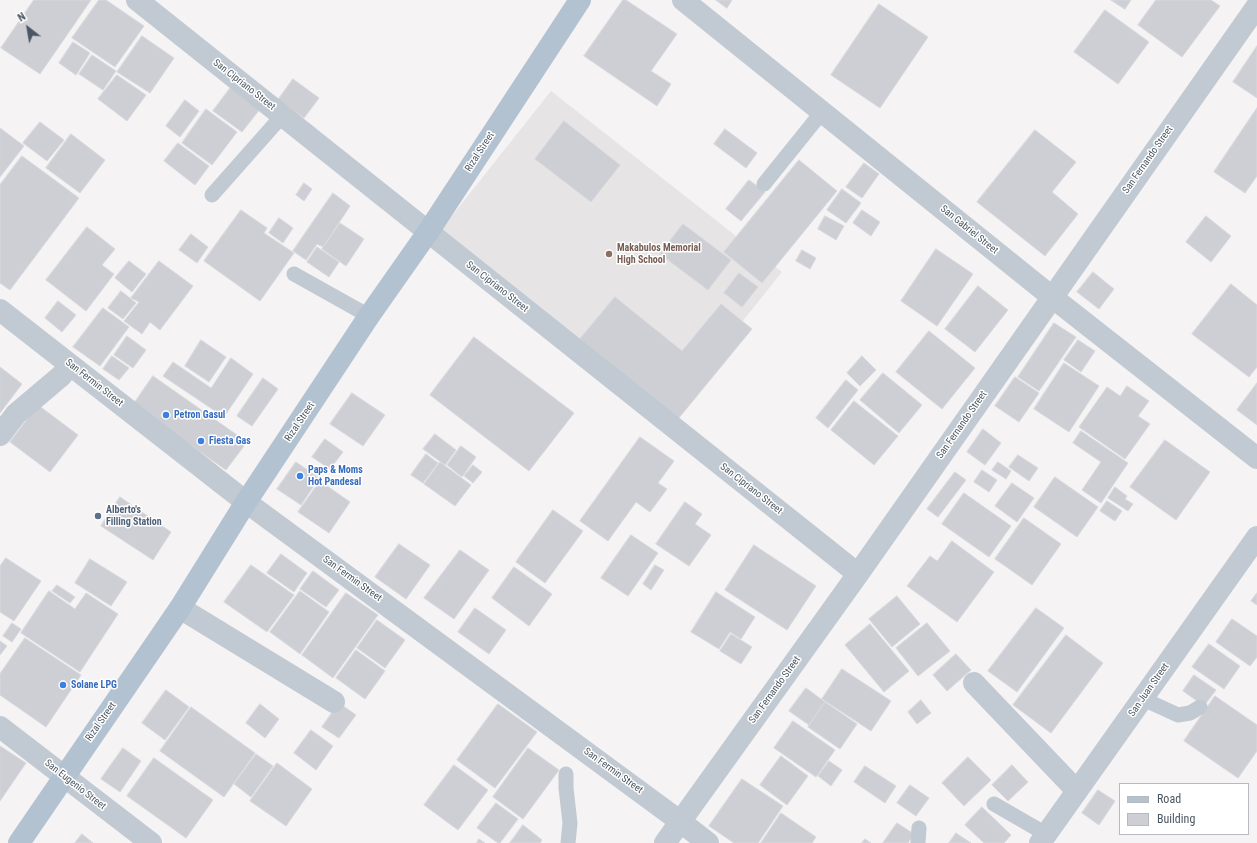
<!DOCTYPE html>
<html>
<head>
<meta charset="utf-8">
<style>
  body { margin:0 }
  #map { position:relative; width:1257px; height:843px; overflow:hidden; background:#f5f3f3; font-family:"Roboto Condensed",sans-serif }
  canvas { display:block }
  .legend { position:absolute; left:1119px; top:783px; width:130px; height:52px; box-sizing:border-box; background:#fff; border:1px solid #b7bbc0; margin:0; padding:5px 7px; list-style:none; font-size:12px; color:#4a5661 }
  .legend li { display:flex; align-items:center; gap:8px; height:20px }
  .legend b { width:20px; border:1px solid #b7bbc0 }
  .north { position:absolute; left:8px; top:8px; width:40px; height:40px; -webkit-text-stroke:3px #fff; paint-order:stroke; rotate:329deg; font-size:11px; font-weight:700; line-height:16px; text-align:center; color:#4a5661 }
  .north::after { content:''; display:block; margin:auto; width:14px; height:18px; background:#4a5661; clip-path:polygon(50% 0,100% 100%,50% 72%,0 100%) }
</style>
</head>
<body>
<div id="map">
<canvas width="1257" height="843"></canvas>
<ul class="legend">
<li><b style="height:5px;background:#b3c2d1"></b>Road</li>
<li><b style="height:11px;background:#cdcfd5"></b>Building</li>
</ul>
<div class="north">N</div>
</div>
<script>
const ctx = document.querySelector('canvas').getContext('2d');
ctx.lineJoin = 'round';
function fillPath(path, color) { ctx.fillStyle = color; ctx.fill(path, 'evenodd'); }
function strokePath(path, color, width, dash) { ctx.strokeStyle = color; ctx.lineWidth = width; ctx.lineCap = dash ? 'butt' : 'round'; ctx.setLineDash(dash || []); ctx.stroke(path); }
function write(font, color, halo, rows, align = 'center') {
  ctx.font = font + ' "Roboto Condensed",sans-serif'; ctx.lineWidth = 3; ctx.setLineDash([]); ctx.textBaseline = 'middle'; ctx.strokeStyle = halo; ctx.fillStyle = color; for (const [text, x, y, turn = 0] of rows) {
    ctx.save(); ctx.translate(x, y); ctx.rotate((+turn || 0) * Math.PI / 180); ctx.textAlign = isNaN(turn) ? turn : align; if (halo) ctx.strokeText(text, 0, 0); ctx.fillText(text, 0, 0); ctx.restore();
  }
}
const education = new Path2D(`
  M551,91L782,272L666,417L436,236Z`);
const building = new Path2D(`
  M34,0H91L40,74L1,48Z
  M99,0H106L144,26L115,67L72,38Z
  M623,0H626L677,34L651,71L671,84L657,106L584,56Z
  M716,0H732L727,8Z
  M1111,0H1131L1125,9Z
  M1156,0H1211L1220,6L1182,57L1138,25Z
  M879,4L928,37L880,108L831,75Z
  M1105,10L1149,42L1118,84L1074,52Z
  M142,36L174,58L150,93L117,72Z
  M73,42L90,53L76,75L59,63Z
  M1257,46V98L1233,82Z
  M92,55L116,71L103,90L79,74Z
  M117,75L146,95L127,121L98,99Z
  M293,79L319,98L304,118L278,100Z
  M231,87L260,109L242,132L213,111Z
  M185,100L199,111L180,137L166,126Z
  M1257,108V176L1245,193L1214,172Z
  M206,109L237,132L212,165L182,143Z
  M564,121L620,165L591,202L535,159Z
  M40,122L64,140L47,161L23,143Z
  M0,128L24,146L0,177Z
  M725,129L757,153L746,168L714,144Z
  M1035,130L1076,162L1052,192L1078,214L1045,256L977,202Z
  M71,134L105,160L80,193L46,168Z
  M178,143L209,166L195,185L164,161Z
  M22,156L79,198L10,290L0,283V185Z
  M799,160L837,191L762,283L724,252Z
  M864,163L879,174L862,198L846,187Z
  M749,180L765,192L741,221L726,209Z
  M304,183L312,189L304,201L296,195Z
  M842,189L861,203L846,223L827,210Z
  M333,193L350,206L323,247L317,244L306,260L293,251Z
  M241,210L267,228L264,233L294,253L260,301L204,261Z
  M862,210L880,222L871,236L853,223Z
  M825,216L844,226L836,240L818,229Z
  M1206,216L1231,236L1211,262L1186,242Z
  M279,218L293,228L283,243L269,233Z
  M340,223L364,239L346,266L322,249Z
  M683,224L731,260L708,290L660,254Z
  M87,227L115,249L102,265L114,274L86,311L46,280Z
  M191,234L208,247L197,263L179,250Z
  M317,247L339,262L329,277L307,262Z
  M936,249L973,274L937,326L901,301Z
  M802,250L816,258L810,269L796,261Z
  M129,261L146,274L132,292L115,278Z
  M159,261L193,286L160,330L150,322L142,334L124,321L139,302L131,298Z
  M1093,272L1114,289L1099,309L1077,292Z
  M739,273L758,287L742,307L724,293Z
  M1231,284L1257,305V367L1249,377L1192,334Z
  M978,286L1008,310L975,352L945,329Z
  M121,291L136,303L123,319L108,308Z
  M615,297L682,351L721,304L752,329L678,419L580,339Z
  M58,301L76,315L62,332L45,318Z
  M103,308L129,327L100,366L73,347Z
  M1054,323L1076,337L1039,391L1018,377Z
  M929,331L975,368L942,409L896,372Z
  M127,336L146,350L133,368L114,355Z
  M474,337L574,413L529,471L430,395Z
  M201,340L226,357L209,382L185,366Z
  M1078,340L1095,351L1081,372L1064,360Z
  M112,356L129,368L119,380L103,369Z
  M862,356L876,370L860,386L847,373Z
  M231,358L253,374L224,417L163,376L173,362L211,388Z
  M1064,363L1099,386L1069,432L1034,409Z
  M0,367L22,384L0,413Z
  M883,373L922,405L899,433L860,400Z
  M153,376L247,442L226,470L133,405Z
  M1015,377L1039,393L1019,422L995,406Z
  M263,378L278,389L252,426L237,416Z
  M846,380L858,390L828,428L816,418Z
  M1257,383V425L1237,410Z
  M1127,386L1149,401L1138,416L1150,424L1125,459L1079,427L1107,387L1120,396Z
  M352,393L385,415L363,446L330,424Z
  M854,401L898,436L874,465L831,430Z
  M38,405L78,435L50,472L10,442Z
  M983,429L1001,443L985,465L967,452Z
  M1081,431L1128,463L1101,503L1082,490L1101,462L1073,443Z
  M435,434L456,450L445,465L423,449Z
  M640,437L674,461L658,483L667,489L650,512L636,502L608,541L580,521Z
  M325,439L343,452L330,469L312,457Z
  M1165,440L1210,472L1176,520L1130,487Z
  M461,446L476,457L462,477L447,465Z
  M426,454L438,463L423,483L411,475Z
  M1018,455L1038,468L1029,481L1009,467Z
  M296,462L319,478L301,505L277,489Z
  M440,462L471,485L455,506L424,484Z
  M998,462L1011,471L1006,479L992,470Z
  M473,465L482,472L473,483L464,476Z
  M982,470L997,480L989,492L974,482Z
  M955,472L966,480L938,517L927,509Z
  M1055,477L1098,507L1077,537L1034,507Z
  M320,481L350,502L329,533L298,512Z
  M1012,483L1034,498L1017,522L995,506Z
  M1115,487L1127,496L1125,499L1133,504L1128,511L1108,498Z
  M964,493L1011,526L989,557L942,524Z
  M120,497L171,532L153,560L101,526Z
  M1107,501L1122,511L1115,521L1100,511Z
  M685,502L702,514L695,524L711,535L689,566L656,544Z
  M553,510L583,531L545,583L516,562Z
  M1024,518L1061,544L1032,585L995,559Z
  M631,535L658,553L628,596L601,578Z
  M952,541L994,572L957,622L907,586L930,556L937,561Z
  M399,544L430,565L406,599L375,577Z
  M754,545L816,586L787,630L725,590Z
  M460,550L489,570L454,619L424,598Z
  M281,554L307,573L294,592L267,573Z
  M6,558L41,581L14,621L0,612V566Z
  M90,559L127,582L111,606L75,583Z
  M251,565L294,595L267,632L224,602Z
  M655,565L664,570L651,590L643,584Z
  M514,567L552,594L529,626L492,598Z
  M313,571L339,590L326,607L300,589Z
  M57,585L75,597L70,603L52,591Z
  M49,591L75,609L86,593L118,614L80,672L21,633Z
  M300,591L329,612L300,654L270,632Z
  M716,592L755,617L741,639L730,632L719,649L691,632Z
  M346,593L378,615L333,678L302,655Z
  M1257,593V605L1251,601Z
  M897,596L920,624L892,647L869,619Z
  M475,608L506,630L489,654L458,632Z
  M1036,608L1064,628L1017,692L988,671Z
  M1232,619L1257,636V657L1250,666L1216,642Z
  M377,620L405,640L385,668L357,648Z
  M12,623L21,629L12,642L3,636Z
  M927,623L950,651L918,676L896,648Z
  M870,624L909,671L884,692L845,645Z
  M731,634L752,647L741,664L720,651Z
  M1066,635L1103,663L1051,733L1013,705Z
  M25,638L81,675L46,727L0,695V674Z
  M0,641L7,646L0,655Z
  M1209,644L1240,666L1224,689L1192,667Z
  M356,650L385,671L365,699L336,678Z
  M956,654L971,670L947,691L933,675Z
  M842,669L891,701L871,731L822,699Z
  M1194,675L1216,690L1204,706L1183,691Z
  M806,688L825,702L809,725L789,711Z
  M166,690L189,707L165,740L142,723Z
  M1215,696L1257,725V751L1238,778L1184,741Z
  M921,700L931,713L917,724L908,712Z
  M825,702L857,724L840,749L808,727Z
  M339,703L356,715L339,738L322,727Z
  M260,704L279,719L265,738L246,723Z
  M498,704L537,732L495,788L457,760Z
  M191,707L255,753L224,797L160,751Z
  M793,721L835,750L816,777L774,748Z
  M311,730L333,746L316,770L294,753Z
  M0,746L26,763L0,801Z
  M123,748L141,761L120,792L101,779Z
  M528,748L559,770L523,819L493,797Z
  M256,754L273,766L251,797L234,784Z
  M781,756L808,776L787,805L760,785Z
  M968,757L991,780L964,806L942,783Z
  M154,758L213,800L186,838L127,796Z
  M829,761L842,770L831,786L818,776Z
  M277,763L312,789L286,826L250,801Z
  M454,765L488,790L458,830L424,805Z
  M1012,765L1028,782L1008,801L992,785Z
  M865,766L896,786L885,803L854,782Z
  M742,779L783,806L758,843H734L709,826Z
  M910,785L929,798L916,816L897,803Z
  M1098,790L1115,801L1099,825L1082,813Z
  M496,803L518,819L500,843H498L477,828Z
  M982,807L1011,835L1004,843H984L965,825Z
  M781,813L816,837L812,843H761Z
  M897,823L914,834L908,843H883Z
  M523,825L542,840L540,843H510Z
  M956,833L971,843H949Z
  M82,834L93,843H75Z
  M479,839L485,843H477Z
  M865,839L871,843H862Z`);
const service = new Path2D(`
  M764,184L822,112
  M212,195L282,116
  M294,274L369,316
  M1143,699L1178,715L1190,713L1200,707
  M566,774V788L570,823L568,843
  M994,804L1046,834
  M918,843L919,828`);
const minor = new Path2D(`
  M137,0L858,574
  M683,0L1052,297L1257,458
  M0,310L246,502L681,822L708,843
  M0,435L16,414L61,376L70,365
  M180,608L334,702
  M974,683L1077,791
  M0,727L151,843
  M665,843L858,574L1257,6
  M1040,843L1257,537`);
const primary = new Path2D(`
  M19,843L180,608L246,502L369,316L428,232L580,0`);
const markers = [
  [609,254,4,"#8d6e63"],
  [166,415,4,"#3f7fe0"],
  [201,441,4,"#3f7fe0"],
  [300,476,4,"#3f7fe0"],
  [98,516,4,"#5c6f8a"],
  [63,685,4,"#3f7fe0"]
];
const streetNames = [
  ["San Cipriano Street",244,85,38],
  ["Rizal Street",480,152,-57],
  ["San Fernando Street",1148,160,-55],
  ["San Gabriel Street",969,230,39],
  ["San Cipriano Street",497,287,38],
  ["San Fermin Street",94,383,38],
  ["Rizal Street",300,422,-56],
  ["San Fernando Street",962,425,-55],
  ["San Cipriano Street",751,489,38],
  ["San Fermin Street",352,579,36],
  ["San Fernando Street",775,690,-54],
  ["San Juan Street",1149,690,-55],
  ["Rizal Street",101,722,-55],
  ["San Fermin Street",613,771,36],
  ["San Eugenio Street",75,785,38]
];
const educationNames = [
  ["Makabulos Memorial",617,248],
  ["High School",617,260]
];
const shopNames = [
  ["Petron Gasul",174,415],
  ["Fiesta Gas",209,441],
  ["Paps & Moms",308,470],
  ["Hot Pandesal",308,482],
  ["Solane LPG",71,685]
];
const serviceNames = [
  ["Alberto's",106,510],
  ["Filling Station",106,522]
];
fillPath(education, '#e6e4e5');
fillPath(building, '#cdcfd5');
strokePath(building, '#d7d9de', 1);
strokePath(service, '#c1cad2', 15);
strokePath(minor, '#c1cad2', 22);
strokePath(primary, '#b3c2d1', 22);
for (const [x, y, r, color] of markers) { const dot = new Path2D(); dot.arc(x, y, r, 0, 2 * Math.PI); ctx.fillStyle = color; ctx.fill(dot); strokePath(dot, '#fff', 1.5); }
write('10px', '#4a5661', '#fff', streetNames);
write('bold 10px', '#785e54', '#fff', educationNames, 'left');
write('bold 10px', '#366cbe', '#fff', shopNames, 'left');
write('bold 10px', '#4e5e75', '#fff', serviceNames, 'left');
</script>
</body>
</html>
